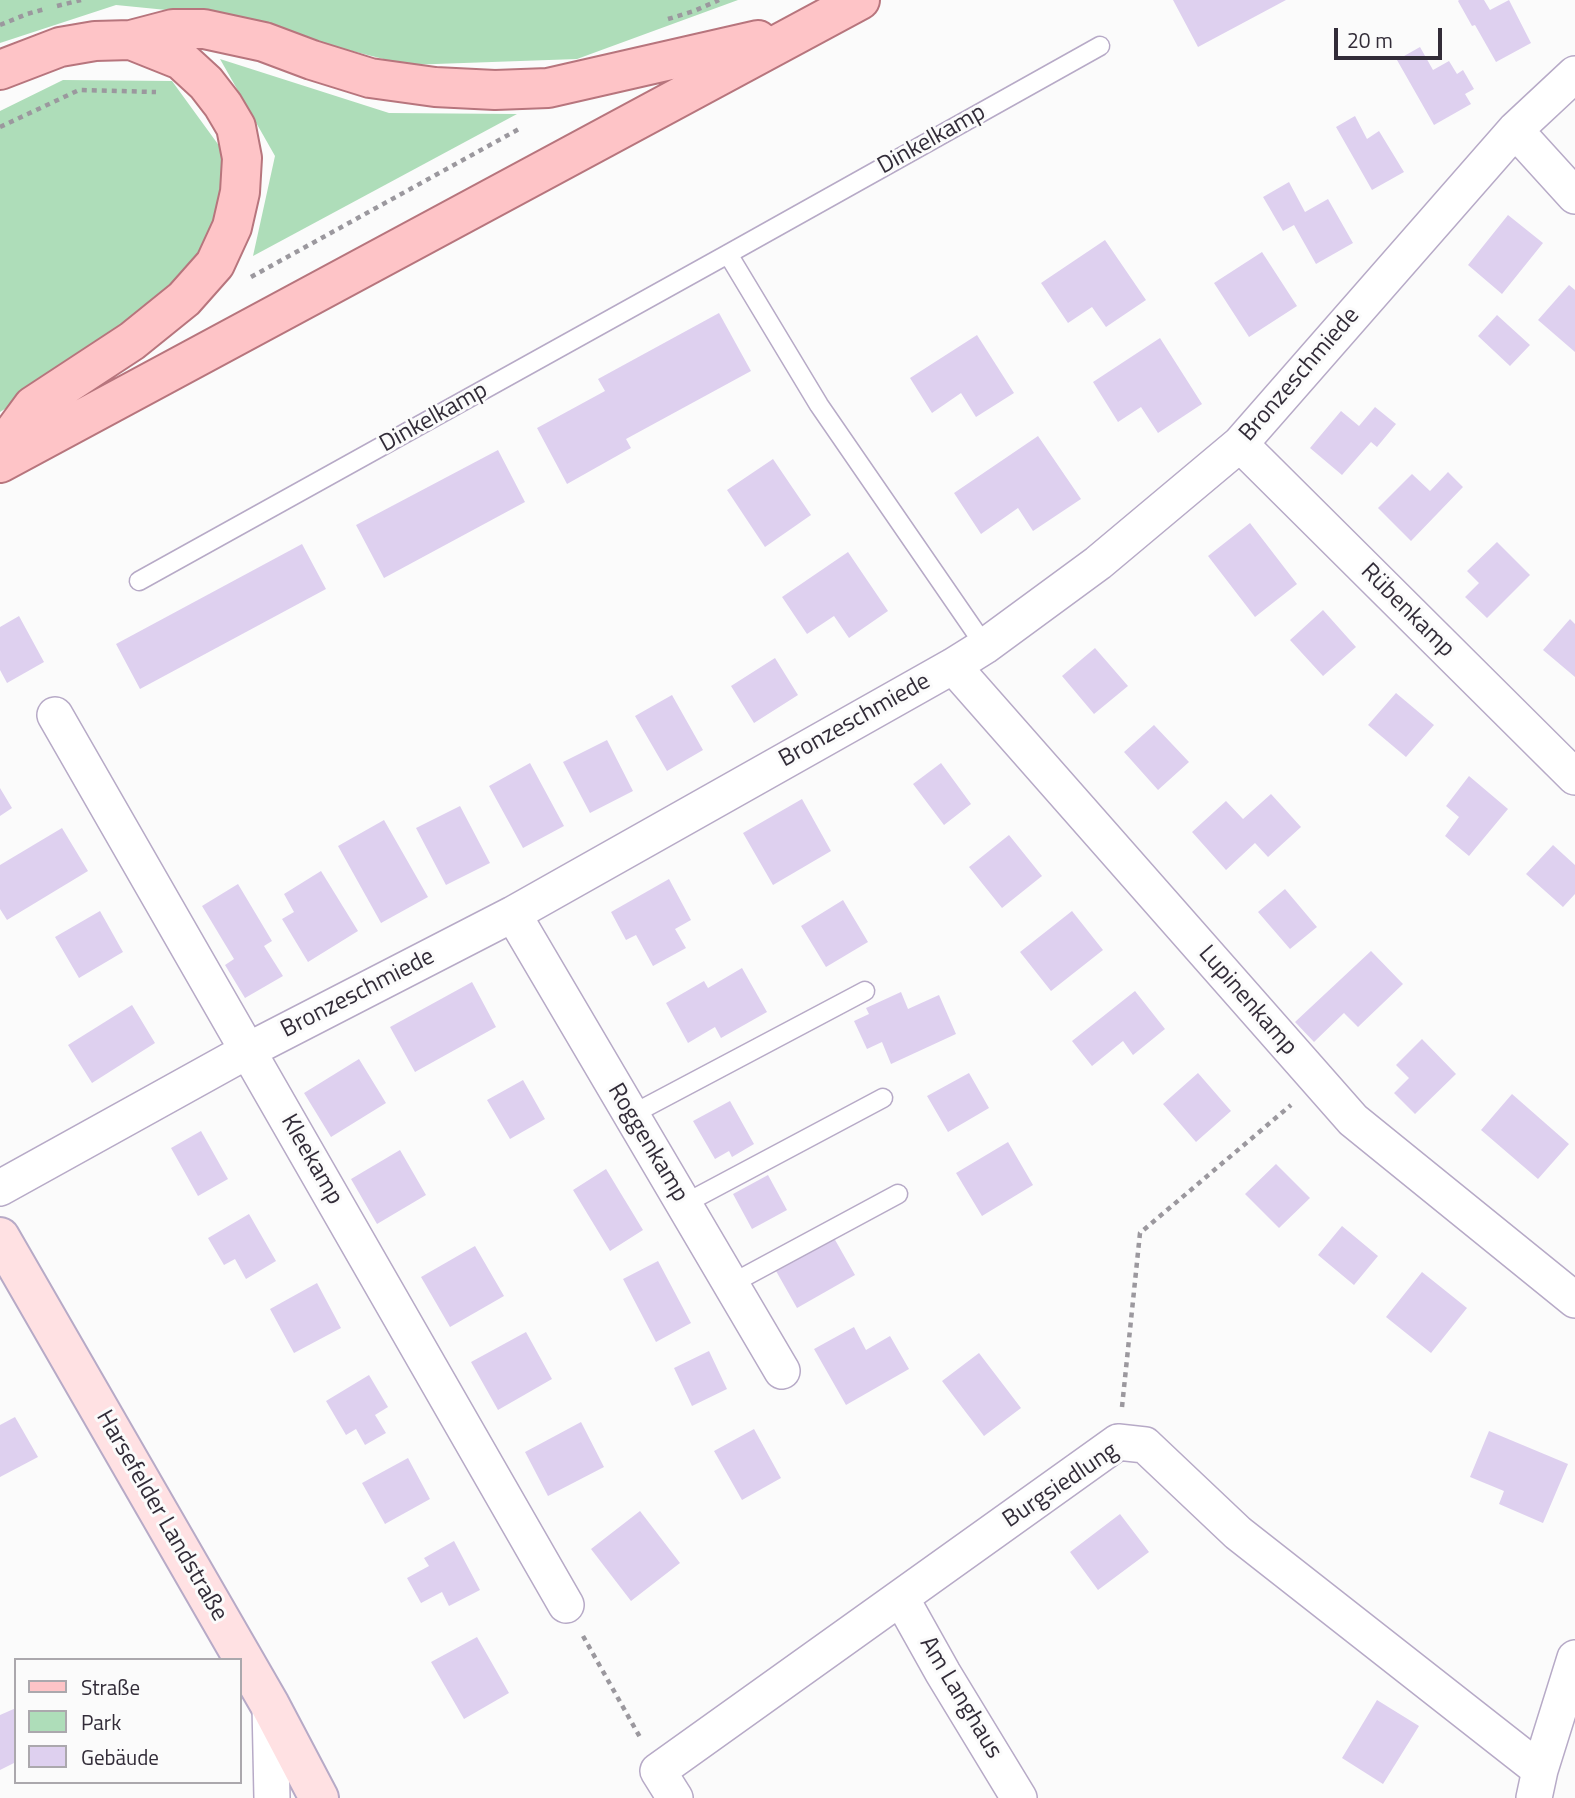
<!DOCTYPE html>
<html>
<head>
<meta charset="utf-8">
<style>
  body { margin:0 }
  #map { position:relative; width:1575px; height:1798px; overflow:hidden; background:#fbfbfb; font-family:"Titillium Web",sans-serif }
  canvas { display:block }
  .legend { position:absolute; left:14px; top:1658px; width:228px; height:126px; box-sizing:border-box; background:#fbfbfb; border:2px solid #aba8ad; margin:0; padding:9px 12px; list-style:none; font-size:21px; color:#322c38 }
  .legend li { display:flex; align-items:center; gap:14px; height:35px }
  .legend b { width:35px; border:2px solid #aba8ad }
  .scale { position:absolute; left:1334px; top:28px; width:108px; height:32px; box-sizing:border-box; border:4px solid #322c38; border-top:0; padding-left:9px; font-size:21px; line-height:24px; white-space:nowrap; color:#322c38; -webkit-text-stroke:5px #fbfbfb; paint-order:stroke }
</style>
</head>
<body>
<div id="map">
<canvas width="1575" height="1798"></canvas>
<ul class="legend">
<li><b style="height:9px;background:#fec4c7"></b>Straße</li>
<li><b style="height:19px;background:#aeddb9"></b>Park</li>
<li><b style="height:19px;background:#ded0ef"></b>Gebäude</li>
</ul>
<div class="scale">20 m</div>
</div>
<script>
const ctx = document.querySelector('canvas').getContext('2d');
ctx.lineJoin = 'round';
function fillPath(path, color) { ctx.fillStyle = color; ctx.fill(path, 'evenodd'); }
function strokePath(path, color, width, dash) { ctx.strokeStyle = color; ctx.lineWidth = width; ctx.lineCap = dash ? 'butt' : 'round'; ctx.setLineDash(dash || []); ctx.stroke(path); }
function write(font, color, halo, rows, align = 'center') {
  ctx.font = font + ' "Titillium Web",sans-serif'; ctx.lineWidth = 6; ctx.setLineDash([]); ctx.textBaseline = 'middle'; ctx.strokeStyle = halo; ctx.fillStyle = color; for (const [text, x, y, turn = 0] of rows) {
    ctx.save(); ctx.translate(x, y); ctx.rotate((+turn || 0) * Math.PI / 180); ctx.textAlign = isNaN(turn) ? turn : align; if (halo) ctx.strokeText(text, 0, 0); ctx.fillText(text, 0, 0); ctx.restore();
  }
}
const green = new Path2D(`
  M0,0H738L577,59L407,65L207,14L116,5L0,43Z
  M220,59L389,113L517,114L253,256L275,156Z
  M63,80L172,81L228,158L211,247L117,339L0,412V111Z`);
const building = new Path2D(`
  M1173,0H1286L1198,47Z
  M1459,0H1484L1490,10L1509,0L1531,43L1496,62L1475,25L1472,26L1458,1Z
  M1420,47L1433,70L1449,61L1457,74L1463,70L1474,89L1465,94L1471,104L1434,125L1397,60Z
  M1355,116L1367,139L1379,131L1404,172L1372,190L1336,127Z
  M1289,182L1305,212L1328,199L1353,243L1316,264L1294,225L1283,231L1263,197Z
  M1508,215L1543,243L1502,294L1468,265Z
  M1105,240L1146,300L1106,327L1092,307L1068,323L1041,283Z
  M1262,252L1297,306L1249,337L1214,283Z
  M1569,285L1575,290V352L1538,320Z
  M719,313L751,371L626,439L631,448L567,484L537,428L605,391L598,379Z
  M1497,315L1530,345L1510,366L1478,336Z
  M977,335L1014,393L976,417L961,393L932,413L910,378Z
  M1160,338L1202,404L1158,433L1141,407L1118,422L1093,382Z
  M1375,407L1396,424L1377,447L1371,442L1342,475L1310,448L1341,411L1359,426Z
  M1038,436L1081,499L1033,531L1018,508L981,534L954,493Z
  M498,450L525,502L384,578L356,525Z
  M773,459L811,515L765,547L727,490Z
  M1448,472L1463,487L1411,541L1378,508L1412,474L1430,491Z
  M1250,523L1297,584L1255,617L1208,556Z
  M1497,542L1530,575L1487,618L1465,597L1479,583L1467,571Z
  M302,544L326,589L140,689L116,644Z
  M848,552L888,611L849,638L834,616L807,634L782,597Z
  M1323,610L1356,647L1323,676L1290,640Z
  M19,616L44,662L7,683L0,670V627Z
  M1570,619L1575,624V677L1543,650Z
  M1095,648L1128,686L1094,714L1062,676Z
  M775,658L798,695L754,723L731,686Z
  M1396,693L1434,725L1406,757L1368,725Z
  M672,695L703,750L667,771L635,716Z
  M1154,725L1189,762L1158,790L1124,752Z
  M607,740L633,791L590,813L563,762Z
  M530,763L564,826L523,848L489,786Z
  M941,763L971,804L944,825L913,784Z
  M1469,776L1508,809L1469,856L1445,836L1459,817L1446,806Z
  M0,788L12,808L0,816Z
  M1271,794L1301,827L1268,857L1255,843L1226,870L1192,832L1226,801L1243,819Z
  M802,799L831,851L773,885L743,833Z
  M460,806L490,863L446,885L416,828Z
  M384,820L428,897L381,923L338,846Z
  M62,828L88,871L7,920L0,909V865Z
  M1009,835L1042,876L1002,908L969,867Z
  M1553,845L1575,865V894L1563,907L1526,874Z
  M321,871L358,931L308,962L282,919L294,912L284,894Z
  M669,879L691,920L675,929L686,948L653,966L636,935L626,940L611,912Z
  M238,884L272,941L264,946L283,976L245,998L225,965L234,959L202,906Z
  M1285,889L1317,927L1290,949L1258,912Z
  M843,900L868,942L826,967L801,926Z
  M100,911L123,952L79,978L55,937Z
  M1072,911L1103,950L1051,991L1020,952Z
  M1371,951L1403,984L1358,1027L1344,1013L1314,1042L1295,1022Z
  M742,968L767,1012L721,1038L715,1027L688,1043L666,1003L704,981L708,988Z
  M472,982L496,1027L415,1072L390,1027Z
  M1135,991L1165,1029L1133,1055L1123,1041L1092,1066L1072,1041Z
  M901,992L908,1009L939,995L956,1034L891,1064L882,1042L867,1049L854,1021L869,1014L866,1008Z
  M132,1005L155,1043L92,1083L68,1045Z
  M1422,1039L1456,1074L1415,1114L1394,1093L1409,1078L1396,1065Z
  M359,1059L386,1103L331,1137L304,1093Z
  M969,1073L989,1108L948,1132L927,1096Z
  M1198,1073L1231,1111L1196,1142L1163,1104Z
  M523,1080L545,1119L510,1139L487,1100Z
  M1512,1094L1569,1144L1538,1179L1481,1130Z
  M730,1101L754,1144L732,1157L729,1151L715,1159L693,1121Z
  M201,1131L228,1179L198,1196L171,1148Z
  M1008,1142L1033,1185L982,1216L956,1173Z
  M400,1150L426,1195L377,1224L351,1179Z
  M1276,1164L1310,1198L1279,1228L1245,1194Z
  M606,1169L643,1230L610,1251L573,1190Z
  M768,1175L787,1210L752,1229L733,1194Z
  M249,1214L276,1261L246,1279L235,1259L224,1265L208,1238Z
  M1342,1226L1378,1256L1354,1285L1318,1255Z
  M834,1238L855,1275L797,1308L776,1271Z
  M475,1246L504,1296L450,1327L421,1277Z
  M658,1261L691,1323L656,1342L623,1279Z
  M1422,1272L1467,1308L1431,1353L1386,1317Z
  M317,1283L341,1328L294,1353L270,1309Z
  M854,1327L866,1350L890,1336L909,1369L846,1405L814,1349Z
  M526,1332L552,1379L498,1410L471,1362Z
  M709,1351L727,1389L692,1406L674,1368Z
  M979,1353L1021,1408L984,1436L942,1381Z
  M369,1375L388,1407L375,1415L386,1433L365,1445L356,1429L346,1435L326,1401Z
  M15,1417L38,1457L0,1477V1425Z
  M581,1422L604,1467L548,1496L525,1452Z
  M754,1429L781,1478L742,1500L714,1451Z
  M1489,1431L1568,1464L1543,1523L1499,1504L1504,1491L1470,1477Z
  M408,1458L430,1499L385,1524L362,1483Z
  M640,1511L680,1563L631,1601L591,1549Z
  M1120,1514L1149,1552L1098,1590L1070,1552Z
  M454,1541L480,1590L449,1606L442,1592L421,1603L407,1578L429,1566L424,1558Z
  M477,1637L509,1693L464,1719L431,1662Z
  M1377,1700L1419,1726L1383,1784L1342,1758Z
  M16,1708V1762L0,1770V1715Z`);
const path = new Path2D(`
  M57,6L81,0
  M668,19L694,11L719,0
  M0,25L27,14L45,9
  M0,127L79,90L156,92
  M251,277L519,129
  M1122,1407L1140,1233L1291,1105
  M583,1636L641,1739`);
const lane = new Path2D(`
  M139,581L728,254
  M985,646L819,405L728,254L1100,46
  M631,1115L865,991
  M684,1204L883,1098
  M731,1284L898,1194`);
const street = new Path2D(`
  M1515,130L1575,196
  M1240,444L1575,777
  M953,666L1353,1120L1575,1300
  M55,715L566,1605
  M513,914L782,1371
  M0,1188L249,1050L513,914L953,666L985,646L1098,563L1240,444L1515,130L1575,74
  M901,1598L943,1673L1019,1798
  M270,1705L272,1798
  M675,1798L658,1771L1118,1442L1145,1445L1238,1533L1540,1770
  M1534,1798L1540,1770L1575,1658`);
const secondary = new Path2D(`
  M0,1237L270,1705L319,1798`);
const primary = new Path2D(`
  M0,70L60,47L95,41L131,40L173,29H204L264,42L312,60L370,78L435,87L495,90L548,88L758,40
  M0,451L33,406L132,341L184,299L215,264L232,227L240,192L242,158L236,127L223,105L206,83L181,60L131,40
  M0,463L860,0`);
const streetNames = [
  ["Dinkelkamp",932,140,-29],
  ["Bronzeschmiede",1300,375,-49],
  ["Dinkelkamp",434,418,-29],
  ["Rübenkamp",1407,611,45],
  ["Bronzeschmiede",855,721,-29],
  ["Bronzeschmiede",358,994,-27],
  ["Lupinenkamp",1247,1001,49],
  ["Roggenkamp",647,1143,59],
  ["Kleekamp",311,1160,60],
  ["Burgsiedlung",1061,1486,-34],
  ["Harsefelder Landstraße",161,1516,60],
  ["Am Langhaus",960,1698,59]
];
fillPath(green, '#aeddb9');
fillPath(building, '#ded0ef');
strokePath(lane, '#b7aac7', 21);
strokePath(street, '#b7aac7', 38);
strokePath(secondary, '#b7aac7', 42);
strokePath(primary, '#b7757d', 42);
strokePath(path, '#9b989e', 4.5, [5, 5]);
strokePath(lane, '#fff', 18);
strokePath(street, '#fff', 35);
strokePath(secondary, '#ffe1e3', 38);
strokePath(primary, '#fec4c7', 38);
write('24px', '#322c38', '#fbfbfb', streetNames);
</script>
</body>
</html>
